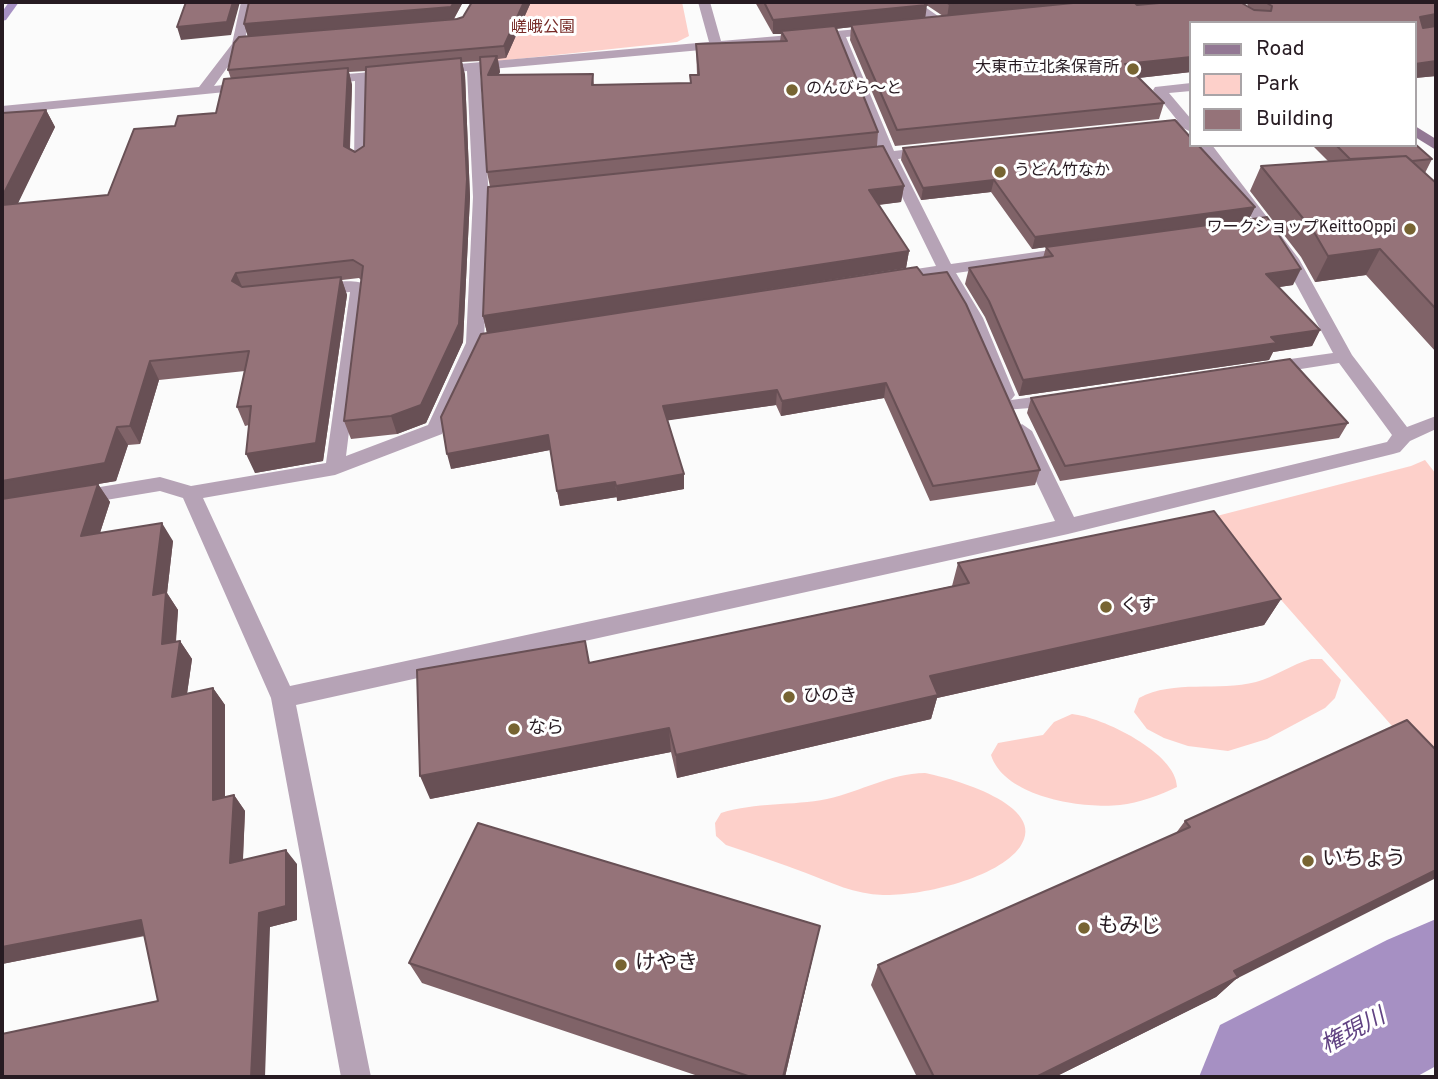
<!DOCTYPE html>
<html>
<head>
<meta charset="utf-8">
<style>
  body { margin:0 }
  #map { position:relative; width:1438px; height:1079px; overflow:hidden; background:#fbfbfb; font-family:Overpass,sans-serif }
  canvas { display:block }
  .frame { position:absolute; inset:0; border:4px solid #271b22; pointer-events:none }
  .legend { position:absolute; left:1189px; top:21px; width:228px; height:126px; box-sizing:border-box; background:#fff; border:2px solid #a9a4a7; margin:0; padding:9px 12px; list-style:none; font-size:21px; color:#271b22 }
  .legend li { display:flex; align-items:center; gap:14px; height:35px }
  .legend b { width:35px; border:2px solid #a9a4a7 }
</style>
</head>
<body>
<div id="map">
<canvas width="1438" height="1079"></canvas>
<div class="frame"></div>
<ul class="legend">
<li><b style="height:9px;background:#937894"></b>Road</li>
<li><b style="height:19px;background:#fdd0ca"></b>Park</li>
<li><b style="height:19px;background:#957379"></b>Building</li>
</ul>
</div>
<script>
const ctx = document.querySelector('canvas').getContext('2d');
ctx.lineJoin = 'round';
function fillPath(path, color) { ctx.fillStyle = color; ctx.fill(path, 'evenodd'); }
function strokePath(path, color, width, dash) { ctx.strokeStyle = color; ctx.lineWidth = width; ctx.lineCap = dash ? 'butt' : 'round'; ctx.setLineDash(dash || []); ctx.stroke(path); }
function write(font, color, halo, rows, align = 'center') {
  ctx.font = font + ' Overpass,"Noto Sans JP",sans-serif'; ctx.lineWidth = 6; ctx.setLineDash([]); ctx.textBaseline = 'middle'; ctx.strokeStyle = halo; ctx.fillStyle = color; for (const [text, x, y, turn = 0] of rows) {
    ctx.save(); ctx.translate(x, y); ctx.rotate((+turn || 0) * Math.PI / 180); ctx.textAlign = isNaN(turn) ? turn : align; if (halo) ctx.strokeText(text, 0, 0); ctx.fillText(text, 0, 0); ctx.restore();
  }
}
const green = new Path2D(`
  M527,2H682L689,36L677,42L490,62Z
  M1425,460L1436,474V776L1209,518L1411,466Z
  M1311,659H1322L1341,680L1335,698L1325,708L1267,739L1228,751L1188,746L1164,738L1147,729L1134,712L1139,698C1174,679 1218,692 1256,682C1275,677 1292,664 1311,659Z
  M1072,714C1102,717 1177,753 1177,787C1160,795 1139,803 1120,805C1082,809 1004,797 991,755L998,743L1043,735L1054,722Z
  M925,773C951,778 1050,805 1020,847C997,879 920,896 883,895C854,894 832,883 806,873C780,863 753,854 726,845L716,836L715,823L721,813C756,802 792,806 827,799C862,791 889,774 925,773Z`);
const stream = new Path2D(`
  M9,2H19L6,20L2,21V12Z`);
const river = new Path2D(`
  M1436,919V1066L1416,1077H1199L1220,1025L1387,940Z`);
const street = new Path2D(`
  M241,2H253L244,44L214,86L251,82L258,86L256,89L2,114V106L199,87L232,44Z
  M698,2H710L721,41L882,27V33L846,37L894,151L928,147L935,151L928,155L898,159L951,264L1072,247L1080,252L1072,257L956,273L983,318L1015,395L1011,400L1057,394L1066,400L1057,406L1004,410L1002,406L1006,401L997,395L965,318L941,276L896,282L888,277L896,272L936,266L884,160L860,163L853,159L860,155L880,152L834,38L480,70L489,197L484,343L442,434L335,475L203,498L290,686L1055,521L1012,431L1022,424L1032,431L1074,517L1387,442L1392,435L1339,363L1269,374L1260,368L1269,362L1333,353L1283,260L1198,145H1212L1299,259L1352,355L1407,427L1436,416V429L1410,441L1400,452L1393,454L1068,534L296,705L371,1077H341L271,698L183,498L160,491L76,505L69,503L66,498L69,493L76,491L160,477L191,486L326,463L350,292L312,295L310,291C319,282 358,277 367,286L346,456L428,425L466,343L473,197L467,71L436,74L430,70L436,66L709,42Z
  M905,2H918L948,23L938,26Z
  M1129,2H1171L1165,5L1109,11L1103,7Z
  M394,70L400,74L399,77L368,80L366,163L364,166H354L355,81L324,84L318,80L324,76Z
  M1191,83V91L1169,93L1191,119V132L1183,128L1147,130V124L1177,120L1153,90L1155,87Z`);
const secondary = new Path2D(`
  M1415,126L1436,139V150L1415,137Z`);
const wall = new Path2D(`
  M463,2L454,19L531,2L506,58L498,59L500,72L498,75L593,74L594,85L690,83V75H697L696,44L780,41L781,34H773L755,2H922L925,18L943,16L922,2H1134L1137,5L1248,6V5L1244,2H1436V76L1415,78V23H1191V72L1138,78L1164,103L1159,119L895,146L850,40L851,27L836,29L878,132L877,146L904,186L901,202L879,205L909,251L906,268L487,333L483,316L490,187L487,172L480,61L462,62L465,75L470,197L463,342L426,423L397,434L351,439L344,421L361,280L359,278L342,280L347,295L323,461L255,473L249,425L245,426L237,407L245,371L159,380L140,444L128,445L116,481L98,484L110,502L100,533L173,541L167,593L178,610L176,642L180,641L192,659L187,694L213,688L225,705V797L234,795L245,811L243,860L297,864V920L270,927L158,1001L145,936L2,964V113L46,110L55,127L17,204L108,195L175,126L216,113L231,79L228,70L248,36L244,24ZM366,71L364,146L355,152L350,149L352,85L349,72Z
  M1312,145H1415L1432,159L1425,173L1436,183V352L1366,275L1315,282L1301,257L1250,191L1261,166L1328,161Z
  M903,148L1255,207L1249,219L1293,285L1279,287L1320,330L1312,346L1273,352L1269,360L1019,396L985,317L965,284L969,268L1043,258L1046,247L1032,249L991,192L921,200L901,160Z
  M917,267L1040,470L1035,485L930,501L884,398L781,416L776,405L667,420L684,489L617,501V497L560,506L550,450L451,469Z
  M1031,398L1348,423L1339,438L1060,481L1027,413Z
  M958,563L1281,599L1264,625L937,698L931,719L677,778L671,752L430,799L589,663L952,586Z
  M1407,720L1236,979L1216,997L1055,1077H917L871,985L878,965L1176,833L1185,821Z
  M820,926L785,1077H701L422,983L409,963Z`);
const shadedWall = new Path2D(`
  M233,2H240L231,35L181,40L177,27Z
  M454,2H463L453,20L248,37L244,24Z
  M524,2H531L506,58L504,46Z
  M968,2H1110L947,18L949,4Z
  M927,5L925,20L782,34L781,31V34H773V20Z
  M1436,14V26L1415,31L1420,17Z
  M497,56L500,72L491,92L488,75Z
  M1191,57V72L1121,80L1125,64Z
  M461,58L465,75L470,197L463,342L426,423L397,434L391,416Z
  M1436,61V76L1415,78V64Z
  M348,68L352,85L349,163L344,146Z
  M46,110L55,127L8,224L2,213V197Z
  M994,180L991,192L921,200L923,188Z
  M904,186L901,202L867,206L869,190Z
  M1255,207L1249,219L1032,249L1035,237Z
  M1380,249L1366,275L1315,282L1328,256Z
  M909,251L906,268L487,333L483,316Z
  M1301,269L1293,285L1259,290L1266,274Z
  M236,273L244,291L232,281Z
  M341,277L347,295L323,461L255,473L246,454Z
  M1320,330L1312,346L1273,352L1269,360L1019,396L1023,380L1271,337Z
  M150,361L159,380L140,444L130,426Z
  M886,383L884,398L781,416L782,401Z
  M777,390L776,405L664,421L663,406Z
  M117,427L128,445L116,481L98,484L110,502L93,554L81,536L2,502V481Z
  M548,435L550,450L451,469L447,454Z
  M684,474V489L617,501L616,486Z
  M615,482L617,497L560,506L557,491Z
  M162,523L173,541L167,593L178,610L174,662L162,644L153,595Z
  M1281,599L1264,625L937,698L931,719L677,778L676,755L930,676Z
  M180,641L192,659L184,714L172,697Z
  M213,688L225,705V815L213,800Z
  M669,728L671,752L430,799L420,776Z
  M234,795L245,811L242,877L230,863Z
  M286,850L297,864V920L270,927L265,1077H251L259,913Z
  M1436,870V878L1236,979L1216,997L1055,1077H1036L1234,971Z
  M141,920L156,933L2,964V947Z
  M820,926L785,1077H783Z`);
const building = new Path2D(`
  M186,2H233L227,22L177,27Z
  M249,2H454L451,7L244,24Z
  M472,2H524L504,46L228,70L234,43L239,37L457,19L463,17Z
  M764,2H922L927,5L773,20Z
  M946,2H968L949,4Z
  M1083,2H1134L1137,5L1170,2H1240L1254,10L1271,11L1272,6L1265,2H1436V14L1420,17L1423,28L1436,26V61L1415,64V23H1191V57L1125,64L1164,103L897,130L851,25Z
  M835,26L878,132L487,172L480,57L497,56L488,75L593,74L592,85L691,83L690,75H699L696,44L787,41L781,31Z
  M461,58L467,179L459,324L421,405L391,416L344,421L363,266L353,260L236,273L232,281L242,287L341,277L316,443L246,454L251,406L237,407L249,351L150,361L130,426L117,427L105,463L2,481V205L108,195L134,129L175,126L178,116L216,113L224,79L348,68L344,146L355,152L364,146L366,67Z
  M46,110L2,197V113Z
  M1175,120L1191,138V145H1198L1255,207L1035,237L994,180L923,188L903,148Z
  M1415,144L1432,159L1412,161L1406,156L1350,159L1336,145H1415Z
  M883,146L904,186L869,190L909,251L483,316L488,187Z
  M1406,156L1436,183V309L1380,249L1328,256L1314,232L1261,166Z
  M1267,217L1301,269L1266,274L1320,330L1271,337L1277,343L1023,380L989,301L969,268L1053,256L1046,247Z
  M917,267L923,275L947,272L966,304L1040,470L933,486L886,383L782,401L777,390L663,406L684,474L616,486L615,482L557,491L548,435L447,454L441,417L481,334Z
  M1290,359L1348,423L1065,466L1031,398Z
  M98,484L81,536L162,523L153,595L166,592L162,644L180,641L172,697L213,688V800L234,795L230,863L286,850V906L259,913L251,1077H2V1034L158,1001L141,920L2,947V499Z
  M1214,511L1281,599L930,676L938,695L676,755L669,728L420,776L417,670L585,641L589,663L969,583L958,563Z
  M1407,720L1436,750V870L1234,971L1238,977L1036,1077H934L878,965L1190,827L1185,821Z
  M478,823L820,926L783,1077H751L409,963Z`);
const markers = [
  [1133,69,7,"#776432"],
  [792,90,7,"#776432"],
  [1000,172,7,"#776432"],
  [1410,229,7,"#776432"],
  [1106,607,7,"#776432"],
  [789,697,7,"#776432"],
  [514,729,7,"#776432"],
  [1308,861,7,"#776432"],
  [1084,928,7,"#776432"],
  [621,965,7,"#776432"]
];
const farParknames = [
  ["嵯峨公園",543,29]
];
const farPoinames = [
  ["大東市立北条保育所",1119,69],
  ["のんびら～と",806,90,"left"],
  ["うどん竹なか",1014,172,"left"],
  ["ワークショップKeittoOppi",1396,229]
];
const poiNames = [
  ["くす",1120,607],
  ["ひのき",803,697],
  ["なら",528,729]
];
const nearPoinames = [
  ["いちょう",1322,861],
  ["もみじ",1098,928],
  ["けやき",635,965]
];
const nearWaternames = [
  ["権現川",1354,1033,-28]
];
fillPath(green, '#fdd0ca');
fillPath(stream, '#a690c3');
fillPath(river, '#a690c3');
fillPath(street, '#b6a3b6');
fillPath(secondary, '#937894');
fillPath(wall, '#806368');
fillPath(shadedWall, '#685055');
fillPath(building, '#957379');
strokePath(building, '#685055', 2);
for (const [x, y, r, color] of markers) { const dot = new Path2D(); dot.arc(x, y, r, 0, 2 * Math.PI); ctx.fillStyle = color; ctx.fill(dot); strokePath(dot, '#fff', 2.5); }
write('16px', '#772b27', '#fff', farParknames);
write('16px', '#271b22', '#fff', farPoinames, 'right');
write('18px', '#271b22', '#fff', poiNames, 'left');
write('21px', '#271b22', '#fff', nearPoinames, 'left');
write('italic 23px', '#614383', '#fff', nearWaternames);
</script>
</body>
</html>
